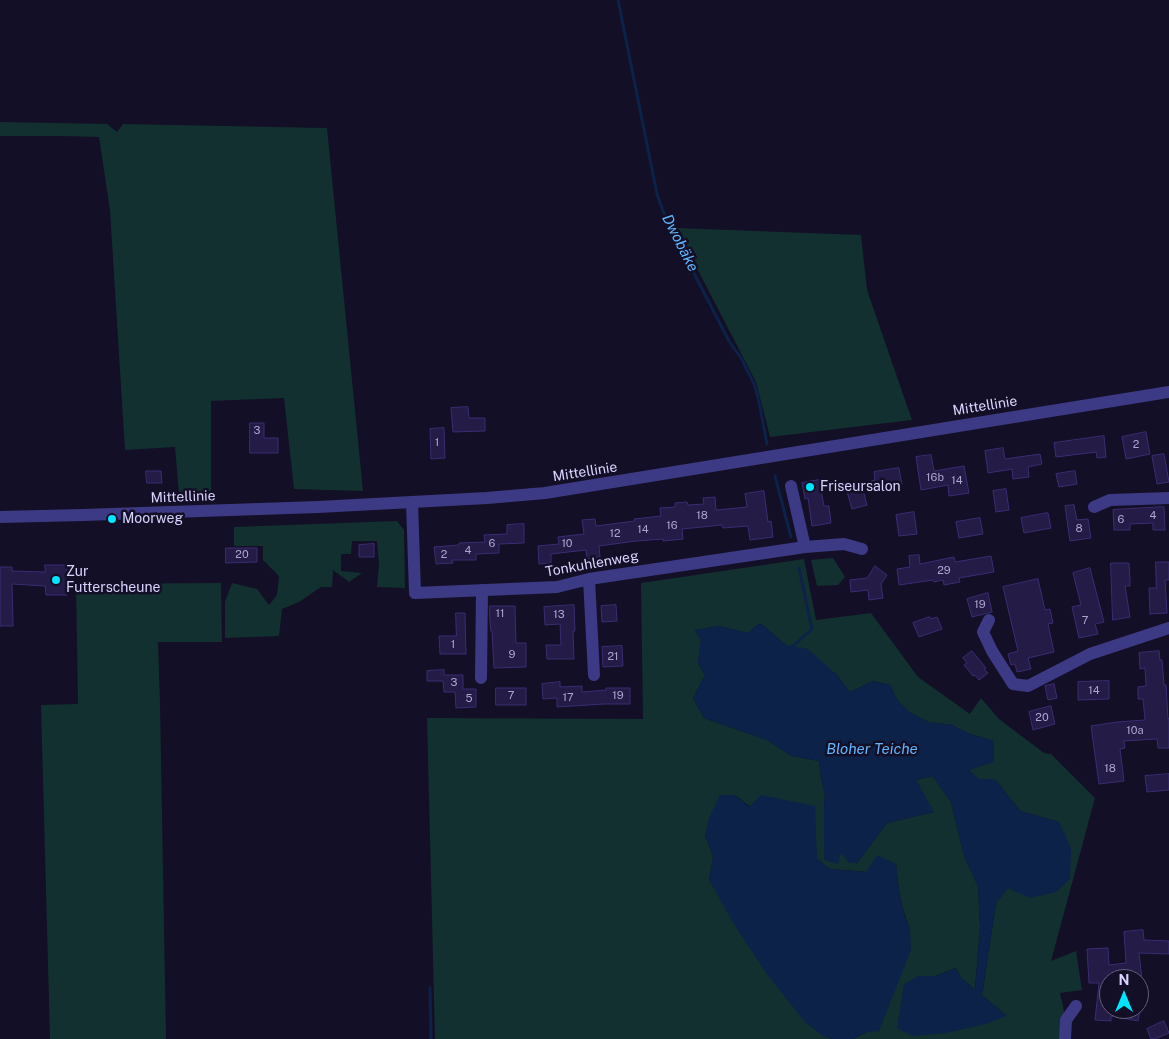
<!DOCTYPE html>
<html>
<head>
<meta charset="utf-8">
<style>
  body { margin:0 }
  #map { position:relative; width:1169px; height:1039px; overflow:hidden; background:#130f26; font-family:"Public Sans",sans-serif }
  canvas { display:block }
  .north { position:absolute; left:1099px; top:969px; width:50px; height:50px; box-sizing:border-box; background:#130f26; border:1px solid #625e7d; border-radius:50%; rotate:0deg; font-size:14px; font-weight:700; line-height:20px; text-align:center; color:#d9d4ff }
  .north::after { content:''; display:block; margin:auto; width:18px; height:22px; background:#00e5ff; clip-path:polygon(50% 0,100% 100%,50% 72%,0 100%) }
</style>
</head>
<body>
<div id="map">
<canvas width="1169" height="1039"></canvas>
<div class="north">N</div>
</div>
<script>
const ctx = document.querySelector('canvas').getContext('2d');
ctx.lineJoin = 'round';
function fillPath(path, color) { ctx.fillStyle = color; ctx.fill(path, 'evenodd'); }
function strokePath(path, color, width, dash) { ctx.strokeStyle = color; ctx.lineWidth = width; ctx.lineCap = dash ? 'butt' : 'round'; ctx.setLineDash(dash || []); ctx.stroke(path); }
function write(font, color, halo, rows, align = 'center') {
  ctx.font = font + ' "Public Sans",sans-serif'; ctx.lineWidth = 5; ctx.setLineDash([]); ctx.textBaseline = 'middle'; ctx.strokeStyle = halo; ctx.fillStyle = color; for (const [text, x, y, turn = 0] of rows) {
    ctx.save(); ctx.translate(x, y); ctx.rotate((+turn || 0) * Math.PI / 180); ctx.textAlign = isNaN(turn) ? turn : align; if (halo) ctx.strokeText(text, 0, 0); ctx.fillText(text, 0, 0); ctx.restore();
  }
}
const green = new Path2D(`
  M0,122L107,124L117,132L123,124L327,128L363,491L294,489L284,398L211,401V494H179L175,447L125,450L110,210L99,137L62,136H0Z
  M676,228L861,235L867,290L912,420L770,437L756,382Z
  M397,521L404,530L405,588L377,587L379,564L377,541H352L351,554H341V571L362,573L349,582L333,570L332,587H321L299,602L282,609L279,636L225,638V602L232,583L257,589L269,605L277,595L279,576L263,560V546H234V527Z
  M833,558L845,577L838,585L817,586L811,560Z
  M804,559L816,620L871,613L918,677L970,714L981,698L999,719L1044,753L1051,754L1095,798L1051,961L1076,951L1082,990L1060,993L1066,1020L1065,1039H853L867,1032L910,929C901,908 898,887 896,864L866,872L830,869L735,795H721L705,835L713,856L709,880L823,1036L833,1039H435L427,718L643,719L641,583ZM760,623L786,645L836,674L850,692L873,681L890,685L898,701L909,712L928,722L952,725L970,734L994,741L968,769L979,780L995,779L1020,811L1059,822L996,903L982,995L1007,1016L904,985L919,976H935L956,968L962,979L975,989L980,927L978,886L964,856L951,802L933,776L915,780L933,812L887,823L857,863L841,853L825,860L824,805L825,794L821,776L819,761L792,756L767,740L704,718L693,698L705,675L698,663L701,640L695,630L719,626L748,633Z
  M221,583L222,642H158L160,703L166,1039H50L41,705L78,704L76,584Z`);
const water = new Path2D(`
  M760,623L786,645L808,649L836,674L850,692L873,681L890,685L898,701L909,712L928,722L952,725L970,734L994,741V762L969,770L979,779H995L1020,811L1059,822L1071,848L1070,879L1056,892L1030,898L1008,888L996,903L982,995L1007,1016L985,1024L946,1033L913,1036L897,1028L904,984L919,976H935L956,968L962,979L975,989L980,927L978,886L964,856L951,802L933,777L916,779L934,812L887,823L857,863H849L841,853L838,864L824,860V805L825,794L821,776L819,761L792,756L767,740L704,718L693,698L705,675L698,663L701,640L695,630L719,626L748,633Z
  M720,795H735L749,807L761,795L815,806L817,859L830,869L866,872L877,855L896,864L899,891L904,914L910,929L911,950L879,1031L867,1032L853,1039H833L823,1036L805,1022L766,973L732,921L709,880L713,856L705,835L709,818Z`);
const stream = new Path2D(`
  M618,0L657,194L663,211L683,252L729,341L741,358L755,386L760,407L767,444
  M775,476L791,537
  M793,646L812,629L799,568
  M430,988L431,1039`);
const building = new Path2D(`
  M468,407L469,418H485V431L453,432L451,408Z
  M250,423H264V438H278V453H250Z
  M444,428L445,458L431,459L430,429Z
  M1146,432L1150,454L1126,459L1122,437Z
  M1104,436L1106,457L1097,458L1096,452L1056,457L1054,443Z
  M1003,448L1005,459L1040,454L1042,464L1028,467L1029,477L1013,479L1012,469L988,473L985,451Z
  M1164,454L1169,482L1157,484L1152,456Z
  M931,455L934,471L964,466L969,493L949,496L948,485L921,490L916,457Z
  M899,468L902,485L863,490L867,505L852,509L846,488L875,480L874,472Z
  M146,471H161L162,483H147Z
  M1075,471L1077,484L1059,487L1056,474Z
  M819,480L824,506H829L831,523L812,526L808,498L805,499L802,483Z
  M1006,489L1009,510L996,512L993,491Z
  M764,491L768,522L771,521L773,537L750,540L748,526L723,528L722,525L682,529L683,539L663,541V539L636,541L599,546L600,557L587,559L586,550L551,554V563L539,564L538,546L559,544L558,537L584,534L582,520L595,519L596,526L635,521L634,519L661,516L660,508L675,507V503L687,502L688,505L704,504L703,498L715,497L716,510L747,507L745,494Z
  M1074,505L1077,520L1088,519L1091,538L1070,541L1065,506Z
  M1164,507L1165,530H1153V523L1130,524V530H1114L1113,510Z
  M914,512L917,534L899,536L896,515Z
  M1048,513L1051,528L1024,533L1021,518Z
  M980,518L983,534L959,538L956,522Z
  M524,524V543L499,544V553L476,554V560H452L453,563L436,564L434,547L459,545V543L485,542L484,535L507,534V525Z
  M374,544V557H359V545Z
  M226,548H257V562L226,563Z
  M919,555L920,564L954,557L955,562L991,556L994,572L959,578L960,582L944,585L943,580L934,582L933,580L899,585L897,569L910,567L909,556Z
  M1156,562H1169V580H1165L1167,613L1150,614L1149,588H1156Z
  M1111,563H1129L1130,580V586H1125L1130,617L1113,620Z
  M45,565H67V595H46L45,586L12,584L13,626H0V567H12V571L45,572Z
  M875,566L887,575L881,584L883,598L869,600L868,590L851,592L850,580L867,578Z
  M1090,568L1104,622L1095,624L1098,634L1079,638L1072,607L1081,605L1073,573Z
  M1038,579L1045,610L1050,609L1053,623L1048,624L1054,652L1028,658L1031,669L1017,672L1015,664L1011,665L1008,654L1018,651L1003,587Z
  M988,593L992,612L972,617L967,599Z
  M574,605L575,631H573L574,659H547L546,645H561L560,624L545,625L544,607Z
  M616,605L617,621L602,622L601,606Z
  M490,606H515L516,643H526V667L494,668L492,631H491L490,622Z
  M456,613H465L466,654H440L439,636H456Z
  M930,617L931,619L937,617L942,629L919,637L913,623Z
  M622,646L623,666L603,667L602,647Z
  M972,651L986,668L984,669L988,673L979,680L975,675L973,676L964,665L967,663L963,658Z
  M1159,651L1160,660H1162L1164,685H1166L1168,719L1169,718V748H1158L1157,739L1124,741L1125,748L1120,749L1124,781L1099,784L1091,726L1117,722L1145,720L1143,699H1138V687L1146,686L1145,668L1140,669L1139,653Z
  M444,670V675H463V689H476V707L456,708L455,692H444L443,681H427V671Z
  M1109,681V699L1078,700V682Z
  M560,682V687L582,686V692L606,690V688H630V704H604L557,707V698L543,699L542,684Z
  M1054,684L1057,698L1048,700L1045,686Z
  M496,688H526V705H496Z
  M1051,706L1055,724L1033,730L1029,712Z
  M1169,774V790L1147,792L1145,776Z
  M1143,930L1144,940L1169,941V954L1139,953L1142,979H1109V1009H1140L1138,1021L1111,1016V1021L1095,1020L1099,983H1089L1087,949L1108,948L1109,965L1126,963L1124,932Z
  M1164,1021L1169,1033L1155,1039H1151L1147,1029Z`);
const minor = new Path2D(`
  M791,486L805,547
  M412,502L415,593L557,587L589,579L805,547L844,544L862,549
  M1094,507L1110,500L1169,498
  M0,517L83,515L318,507L487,498L545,493L1169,392
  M589,579L594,675
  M989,620L983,632L992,651L1013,684L1028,686L1090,654L1169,628
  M481,678L482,590
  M1065,1039L1066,1020L1076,1006`);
const markers = [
  [810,487,5,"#00e5ff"],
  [112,519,5,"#00e5ff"],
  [56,580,5,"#00e5ff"]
];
const numberNames = [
  ["3",257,431],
  ["1",437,443],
  ["2",1136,445],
  ["16b",935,478],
  ["14",957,481],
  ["18",702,516],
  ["4",1153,516],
  ["6",1121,520],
  ["16",672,526],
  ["8",1079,529],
  ["14",643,530],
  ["12",615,534],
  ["6",492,544],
  ["10",567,544],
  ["4",468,551],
  ["20",242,555],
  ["2",444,555],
  ["29",944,571],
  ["19",980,605],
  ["11",500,614],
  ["13",559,615],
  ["7",1085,621],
  ["1",453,645],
  ["9",512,655],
  ["21",613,657],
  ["3",454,683],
  ["14",1094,691],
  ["7",511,696],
  ["19",618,696],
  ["17",568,698],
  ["5",469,699],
  ["20",1042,718],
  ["10a",1135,731],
  ["18",1110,769]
];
const streetNames = [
  ["Mittellinie",985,406,-9],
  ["Mittellinie",585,472,-9],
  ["Mittellinie",183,497,-2],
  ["Tonkuhlenweg",592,564,-10]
];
const poiNames = [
  ["Friseursalon",820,487],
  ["Moorweg",122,519],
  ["Zur",66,572],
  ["Futterscheune",66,588]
];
const waterNames = [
  ["Dwobäke",680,243,63],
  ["Bloher Teiche",872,749]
];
fillPath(green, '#12302f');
fillPath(water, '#0c2248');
strokePath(stream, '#0c2248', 3);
fillPath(building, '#241b47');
strokePath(building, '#3b2d73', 1);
strokePath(minor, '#3d3a85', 12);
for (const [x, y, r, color] of markers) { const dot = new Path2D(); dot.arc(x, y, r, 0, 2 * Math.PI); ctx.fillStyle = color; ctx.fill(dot); strokePath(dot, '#130f26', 2); }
write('11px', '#aca6d1', null, numberNames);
write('14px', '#d9d4ff', '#130f26', streetNames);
write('14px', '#d9d4ff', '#130f26', poiNames, 'left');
write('italic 15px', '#62b6ff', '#130f26', waterNames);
</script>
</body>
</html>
